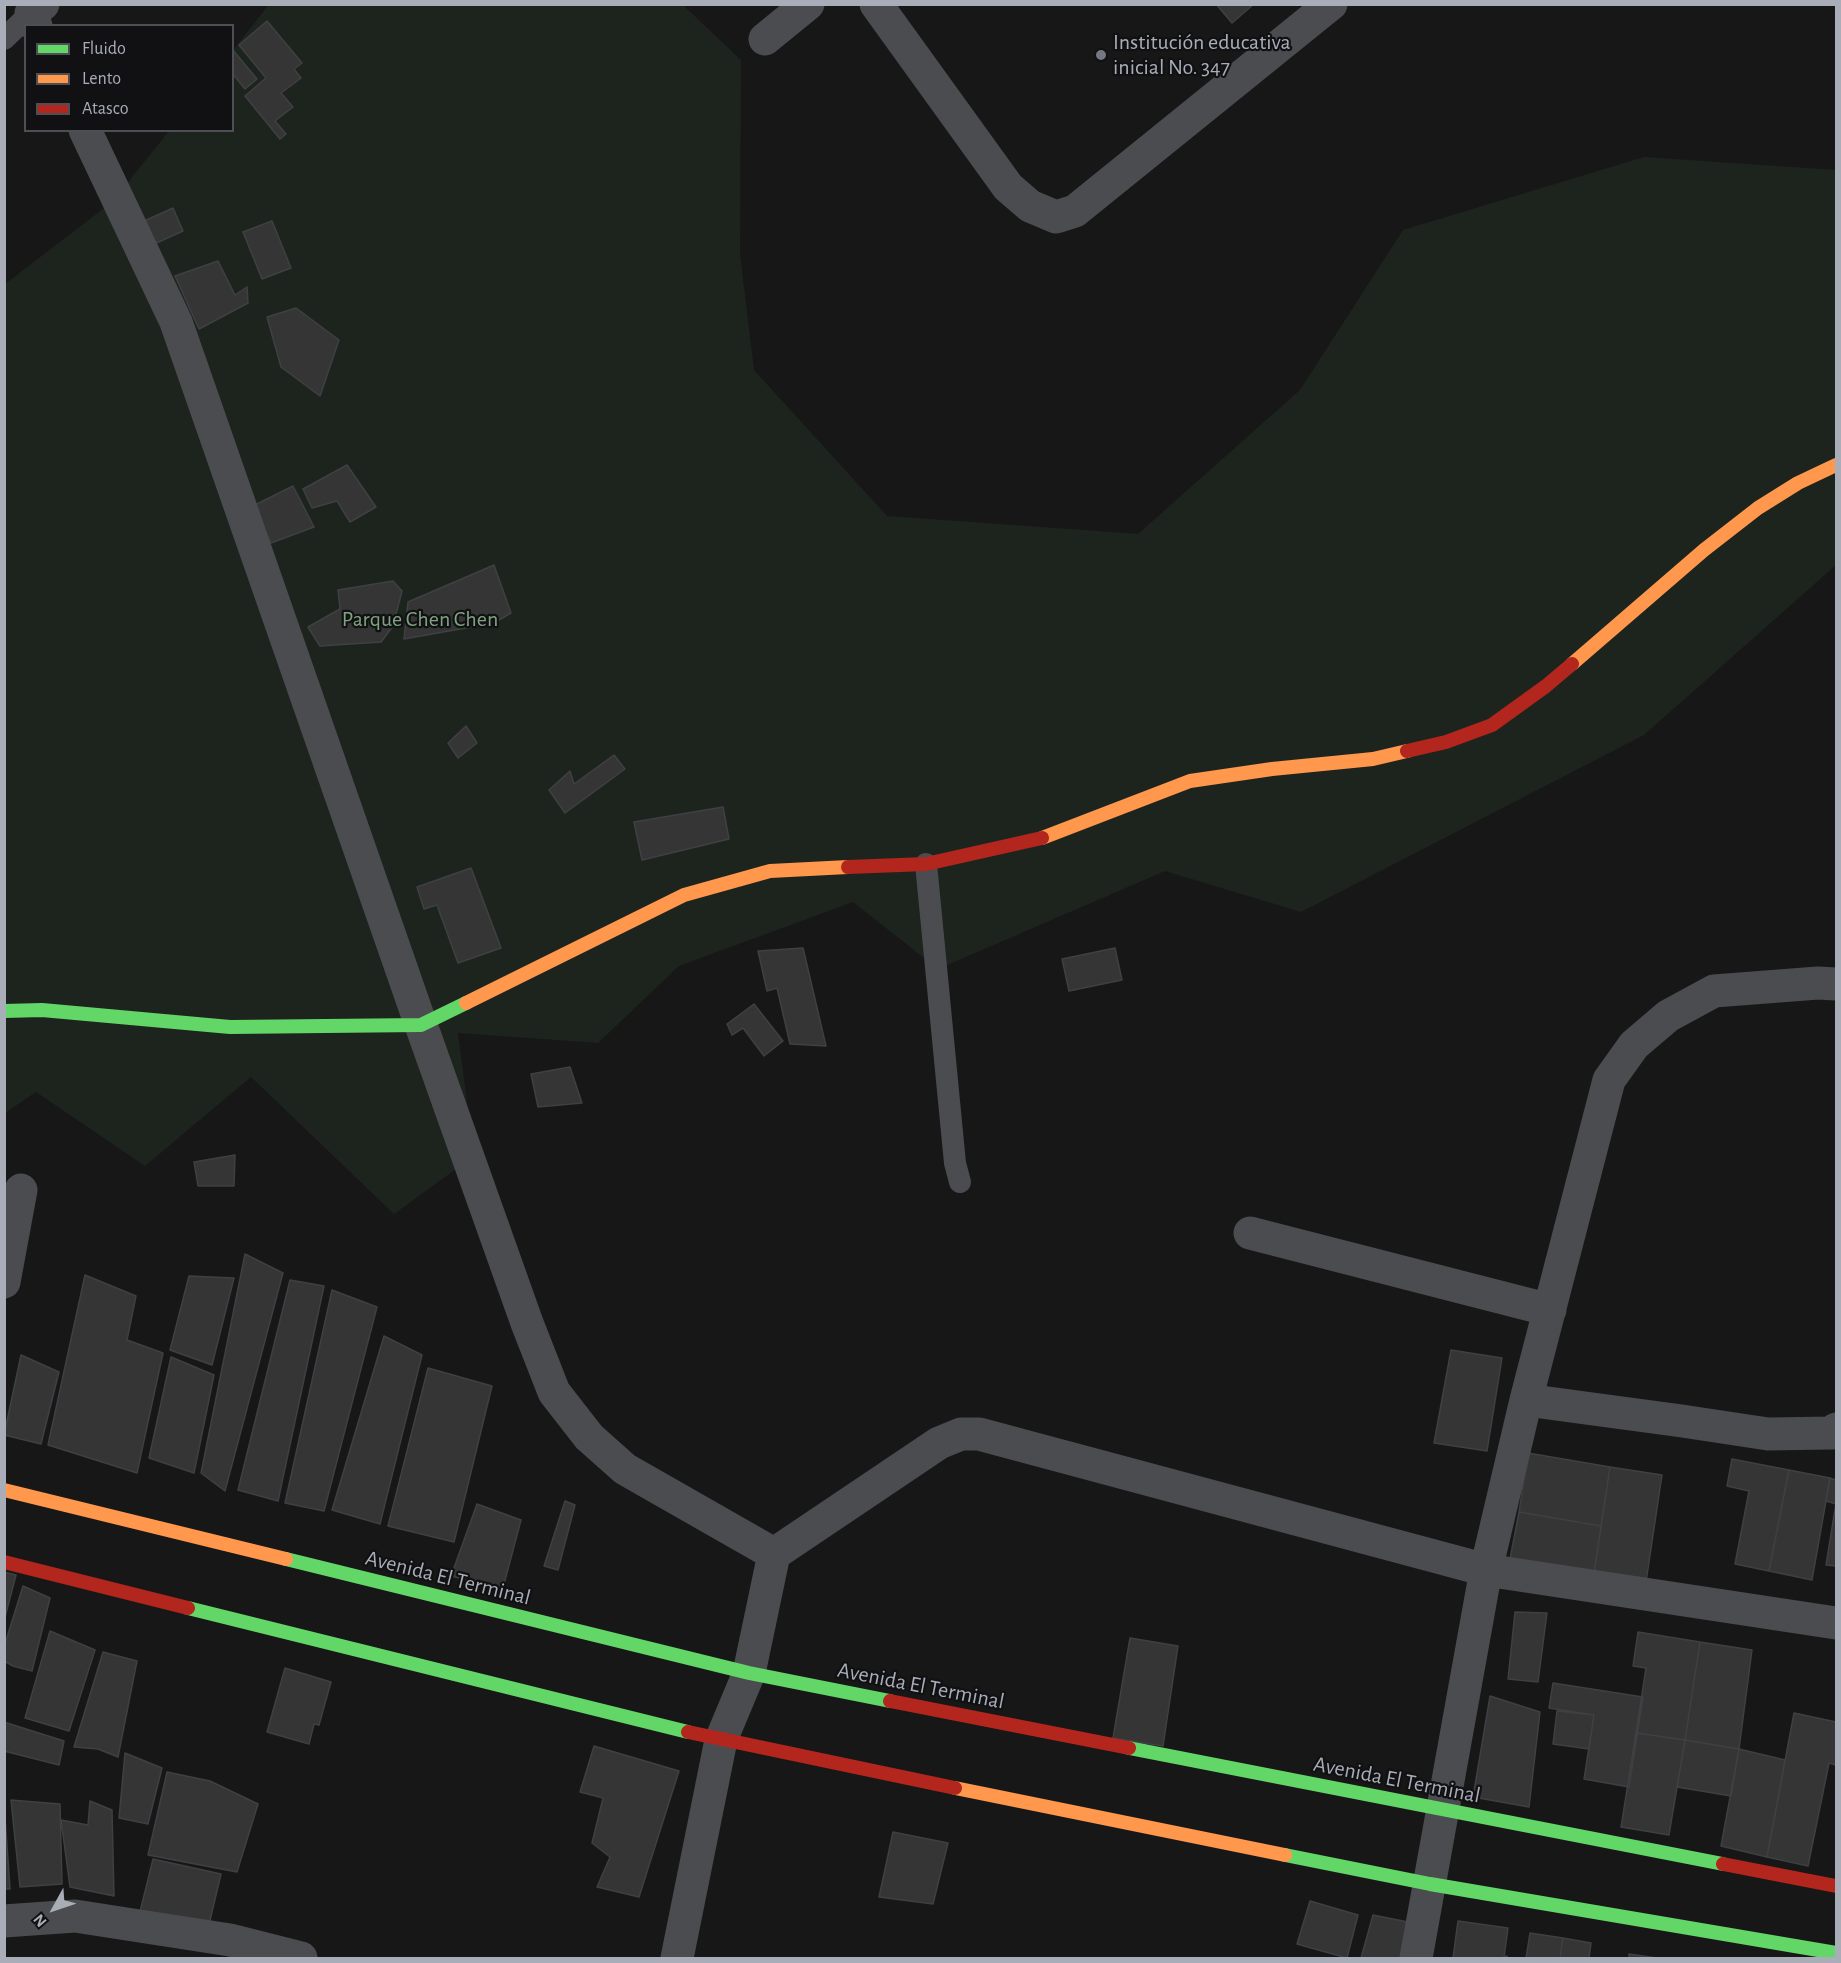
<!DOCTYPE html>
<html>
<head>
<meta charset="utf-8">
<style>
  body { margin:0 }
  #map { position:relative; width:1841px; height:1963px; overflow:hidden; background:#171717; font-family:"Alegreya Sans",sans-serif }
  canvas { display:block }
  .frame { position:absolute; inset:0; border:6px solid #a8adb8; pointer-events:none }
  .legend { position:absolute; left:24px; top:24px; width:210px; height:108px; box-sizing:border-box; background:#111113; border:2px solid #4d4f55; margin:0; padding:8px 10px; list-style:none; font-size:18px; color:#a8adb8 }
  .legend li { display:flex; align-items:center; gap:12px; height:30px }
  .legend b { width:30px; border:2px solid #4d4f55 }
  .north { position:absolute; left:24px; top:1879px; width:60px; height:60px; -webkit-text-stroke:4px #111113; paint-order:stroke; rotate:230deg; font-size:16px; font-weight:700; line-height:24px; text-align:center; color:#a8adb8 }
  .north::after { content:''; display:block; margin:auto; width:21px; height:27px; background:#a8adb8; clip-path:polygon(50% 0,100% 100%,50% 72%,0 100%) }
</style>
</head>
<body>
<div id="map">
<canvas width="1841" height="1963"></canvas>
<div class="frame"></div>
<ul class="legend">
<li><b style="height:8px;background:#63d668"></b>Fluido</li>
<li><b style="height:8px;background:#ff974d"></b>Lento</li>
<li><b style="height:8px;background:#b3261e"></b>Atasco</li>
</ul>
<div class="north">N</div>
</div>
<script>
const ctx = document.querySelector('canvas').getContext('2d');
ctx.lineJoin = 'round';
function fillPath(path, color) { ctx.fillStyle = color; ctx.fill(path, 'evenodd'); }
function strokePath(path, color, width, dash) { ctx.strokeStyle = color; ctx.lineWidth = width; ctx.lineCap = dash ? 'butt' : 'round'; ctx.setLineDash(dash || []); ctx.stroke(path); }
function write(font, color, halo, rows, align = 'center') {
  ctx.font = font + ' "Alegreya Sans",sans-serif'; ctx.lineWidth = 4.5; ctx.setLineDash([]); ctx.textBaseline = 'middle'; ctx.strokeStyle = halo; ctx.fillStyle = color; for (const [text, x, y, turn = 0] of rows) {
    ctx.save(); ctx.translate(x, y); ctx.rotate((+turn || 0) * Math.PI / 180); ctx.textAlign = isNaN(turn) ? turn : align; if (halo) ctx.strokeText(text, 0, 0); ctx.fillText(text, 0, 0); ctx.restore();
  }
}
const green = new Path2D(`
  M266,5H683L741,60L740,254L754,370L887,516L1138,534L1300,390L1403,230L1644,157L1836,170V565L1644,735L1301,912L1165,871L938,969L853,902L679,966L598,1043L458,1033L474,1156L394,1214L251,1077L145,1166L36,1092L5,1113V284L112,202L169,131L232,130L233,50L267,7Z`);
const building = new Path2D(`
  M1216,4H1254L1232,23Z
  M267,21L302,63L294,69L301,78L281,93L293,107L275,121L286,134L280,139L245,96L266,78L239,45Z
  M232,49L257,79L245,89L232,73Z
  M173,208L183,231L152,245L142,222Z
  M272,221L291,268L262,279L243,232Z
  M218,261L235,295L247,287L248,303L199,329L175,276Z
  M296,308L339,340L320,396L281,367L267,317Z
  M347,465L376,507L350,522L337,501L312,508L303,489Z
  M293,486L314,527L271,543L253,506Z
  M494,565L511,613L494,623L404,639L408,602Z
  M393,581L402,591L393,626L381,642L320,646L308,627L340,609L338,590Z
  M466,726L477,743L458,758L448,743Z
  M614,755L625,769L565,813L549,790L570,771L574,784Z
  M723,807L729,839L642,860L634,822Z
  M471,868L501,948L458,963L437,905L424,909L417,887Z
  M803,948L826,1046L790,1044L777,988L767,991L758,951Z
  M1115,948L1122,980L1069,991L1062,959Z
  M754,1004L783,1041L764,1056L743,1028L732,1035L727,1024Z
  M570,1067L582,1103L538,1107L531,1074Z
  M235,1155L234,1186H198L194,1162Z
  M245,1254L283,1273L225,1491L201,1473Z
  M85,1275L136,1296L127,1340L163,1353L137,1473L48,1445Z
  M189,1276L234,1278L212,1365L170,1350Z
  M290,1280L324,1286L278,1501L238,1490Z
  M332,1290L377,1307L324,1511L285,1503Z
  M384,1336L422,1355L380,1524L332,1510Z
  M1451,1350L1502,1358L1487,1451L1434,1443Z
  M21,1355L59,1372L41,1444L4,1435Z
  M171,1357L214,1375L194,1473L149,1458Z
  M428,1368L492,1386L454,1542L388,1526Z
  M1528,1453L1610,1467L1601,1526L1519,1512Z
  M1732,1459L1789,1470L1769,1571L1735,1564L1749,1491L1727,1486Z
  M1610,1467L1662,1475L1646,1582L1594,1574Z
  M1789,1470L1830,1478L1812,1580L1769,1571Z
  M1830,1478L1836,1480V1504L1826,1501Z
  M565,1501L575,1505L558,1570L544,1566Z
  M1836,1503V1566L1826,1565Z
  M477,1504L521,1520L503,1588L451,1576Z
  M1519,1512L1601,1526L1594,1574L1510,1559Z
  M4,1572L16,1575L4,1621Z
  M23,1586L50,1598L32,1671L13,1666L4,1661V1647Z
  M1515,1612L1547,1613L1538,1682L1508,1679Z
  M50,1631L95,1650L69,1731L25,1718Z
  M1638,1632L1700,1642L1685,1740L1636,1733L1646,1668L1633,1666Z
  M1130,1638L1178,1646L1163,1746L1113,1738Z
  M1700,1642L1752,1650L1739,1749L1685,1740Z
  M103,1652L137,1661L118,1757L98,1749L74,1747Z
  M285,1668L331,1682L319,1725L314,1724L309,1744L267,1732Z
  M1553,1683L1643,1697L1629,1787L1584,1779L1594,1715L1549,1708Z
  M1490,1696L1540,1712L1529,1807L1473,1797Z
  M1557,1711L1594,1715L1589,1749L1553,1744Z
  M1794,1713L1836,1722V1765L1829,1763L1808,1866L1767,1857Z
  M4,1722L64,1741L59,1765L4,1751Z
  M1636,1733L1685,1740L1669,1835L1621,1827Z
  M1685,1740L1739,1749L1731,1796L1677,1787Z
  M594,1746L679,1771L639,1897L597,1887L610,1857L592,1843L603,1798L580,1792Z
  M1739,1749L1785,1760L1767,1857L1721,1846Z
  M125,1753L162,1768L148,1824L119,1818Z
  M167,1772L210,1781L258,1804L237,1872L148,1855Z
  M11,1800L60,1804L62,1884L20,1887Z
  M90,1801L112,1810L114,1896L70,1887L61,1820L88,1825Z
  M4,1817H5L10,1889H4Z
  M893,1832L948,1843L933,1904L879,1897Z
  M153,1859L221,1874L207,1933L139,1916Z
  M1310,1901L1358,1915L1347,1958L1297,1944Z
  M1373,1915L1413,1923L1406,1958H1361Z
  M1458,1921L1508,1928L1504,1957L1507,1956V1958H1453Z
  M1530,1933L1563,1938L1560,1958H1526Z
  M1563,1938L1591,1943L1589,1958H1560Z
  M1629,1954L1657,1958H1629Z`);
const lane = new Path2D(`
  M4,39L31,13
  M926,864L955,1163L960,1182`);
const street = new Path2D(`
  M876,4L1008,187L1030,206L1056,217L1075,211L1331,4
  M36,26L31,13L43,4
  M765,39L808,4
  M85,130L176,322L421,1025L527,1323L554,1392L589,1437L625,1469L774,1554
  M1250,1233L1550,1310
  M4,1282L21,1190
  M1526,1400L1682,1421L1768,1434L1831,1433L1836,1429
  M4,1921L75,1916L230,1940L301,1958
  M677,1958L721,1740L749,1673L774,1554L939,1443L961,1434H979L1486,1570L1836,1623
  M1416,1958L1486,1570L1526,1400L1609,1080L1634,1045L1668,1016L1714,991L1818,983L1836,984`);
const fast = new Path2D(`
  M4,1011L42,1010L230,1027L421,1025L466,1003
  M286,1559L749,1673L890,1701
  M188,1608L688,1732
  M1129,1748L1723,1864
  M1285,1855L1430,1884L1836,1953`);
const slow = new Path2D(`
  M1572,664L1704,550L1758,508L1798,483L1836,465
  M1042,838L1190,781L1272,769L1373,759L1407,751
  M466,1003L684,895L770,871L848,867
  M4,1490L286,1559
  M955,1788L1285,1855`);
const jam = new Path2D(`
  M1407,751L1446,742L1492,725L1546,686L1572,664
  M848,867L926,864L1042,838
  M4,1562L188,1608
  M890,1701L1129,1748
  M688,1732L955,1788
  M1723,1864L1836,1886`);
const markers = [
  [1101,55,6,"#757880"]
];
const poiNames = [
  ["Institución educativa",1113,42],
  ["inicial No. 347",1113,67]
];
const parkNames = [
  ["Parque Chen Chen",420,619]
];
const streetNames = [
  ["Avenida El Terminal",448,1578,14],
  ["Avenida El Terminal",921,1686,11],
  ["Avenida El Terminal",1397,1780,11]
];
fillPath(green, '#1d241e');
fillPath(building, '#353536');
strokePath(building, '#3f4043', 1.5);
strokePath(lane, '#4b4c50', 22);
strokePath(street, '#4b4c50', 33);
strokePath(fast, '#63d668', 14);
strokePath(slow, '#ff974d', 14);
strokePath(jam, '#b3261e', 14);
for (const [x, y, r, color] of markers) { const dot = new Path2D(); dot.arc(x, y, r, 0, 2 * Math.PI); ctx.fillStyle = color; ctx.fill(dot); strokePath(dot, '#111113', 2); }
write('22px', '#a8adb8', '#111113', poiNames, 'left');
write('22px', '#7fa381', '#111113', parkNames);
write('22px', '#a8adb8', '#111113', streetNames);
</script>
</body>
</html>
